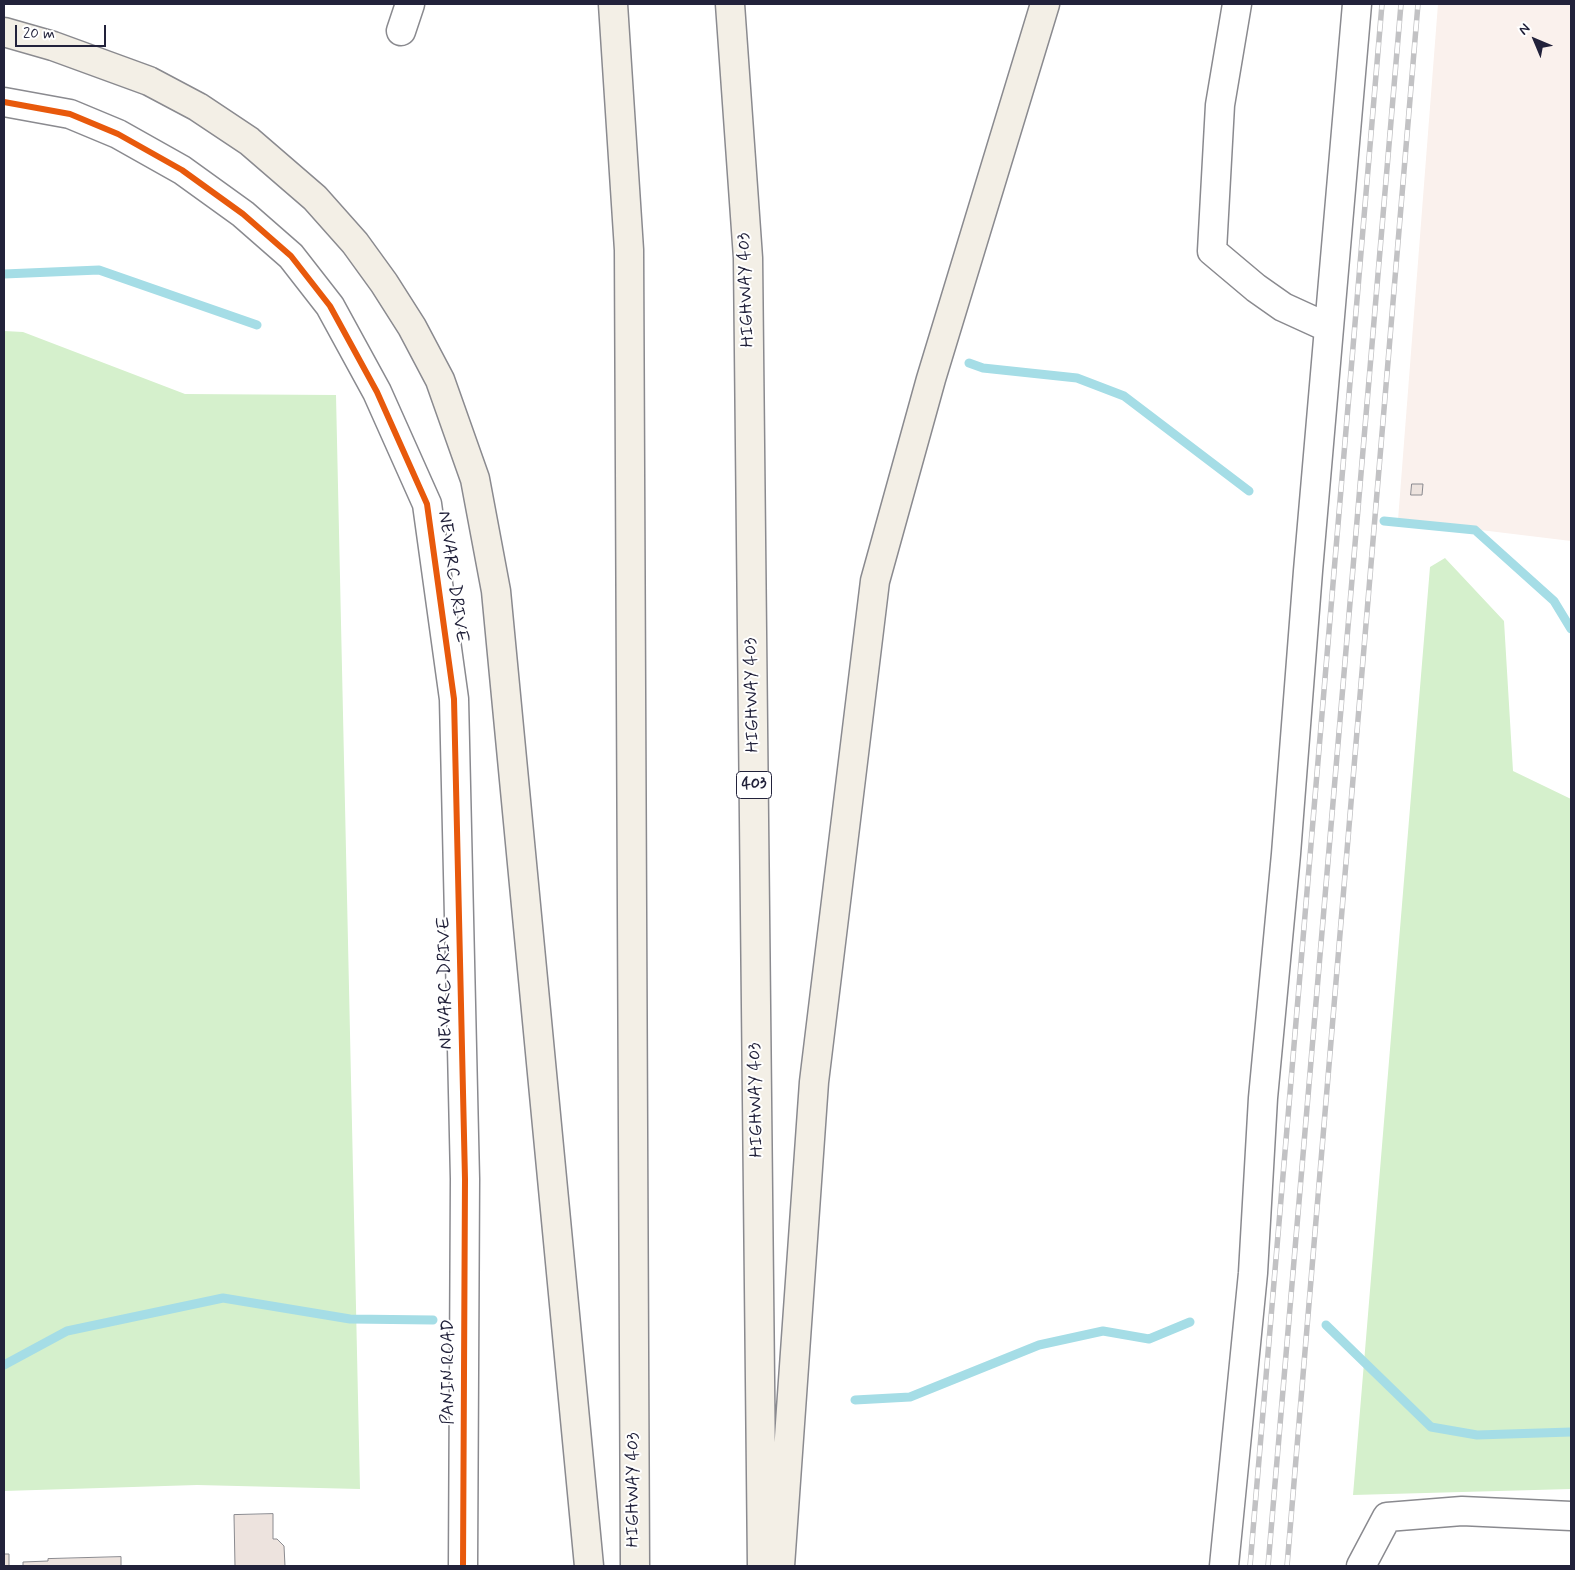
<!DOCTYPE html>
<html>
<head>
<meta charset="utf-8">
<style>
  body { margin:0 }
  #map { position:relative; width:1575px; height:1570px; overflow:hidden; background:#fff; font-family:Mynerve,sans-serif }
  canvas { display:block }
  .frame { position:absolute; inset:0; border:5px solid #22223b; pointer-events:none }
  .north { position:absolute; left:1510px; top:15px; width:50px; height:50px; -webkit-text-stroke:4px #fff; paint-order:stroke; rotate:315deg; font-size:14px; font-weight:700; line-height:20px; text-align:center; color:#22223b }
  .north::after { content:''; display:block; margin:auto; width:18px; height:22px; background:#22223b; clip-path:polygon(50% 0,100% 100%,50% 72%,0 100%) }
  .scale { position:absolute; left:15px; top:25px; width:91px; height:22px; box-sizing:border-box; border:2px solid #22223b; border-top:0; padding-left:6px; font-size:15px; line-height:18px; white-space:nowrap; color:#22223b; -webkit-text-stroke:4px #fff; paint-order:stroke }
</style>
</head>
<body>
<div id="map">
<canvas width="1575" height="1570"></canvas>
<div class="frame"></div>
<div class="north">N</div>
<div class="scale">20 m</div>
</div>
<script>
const ctx = document.querySelector('canvas').getContext('2d');
ctx.lineJoin = 'round';
function fillPath(path, color) { ctx.fillStyle = color; ctx.fill(path, 'evenodd'); }
function strokePath(path, color, width, dash) { ctx.strokeStyle = color; ctx.lineWidth = width; ctx.lineCap = dash ? 'butt' : 'round'; ctx.setLineDash(dash || []); ctx.stroke(path); }
function write(font, color, halo, rows, align = 'center') {
  ctx.font = font + ' Mynerve,sans-serif'; ctx.lineWidth = 4; ctx.setLineDash([]); ctx.textBaseline = 'middle'; ctx.strokeStyle = halo; ctx.fillStyle = color; for (const [text, x, y, turn = 0] of rows) {
    ctx.save(); ctx.translate(x, y); ctx.rotate((+turn || 0) * Math.PI / 180); ctx.textAlign = isNaN(turn) ? turn : align; if (halo) ctx.strokeText(text, 0, 0); ctx.fillText(text, 0, 0); ctx.restore();
  }
}
const built = new Path2D(`
  M1438,4H1571V541L1398,520Z`);
const green = new Path2D(`
  M4,331L23,332L185,394L336,395L360,1489L197,1485L4,1491Z
  M1445,558L1504,621L1513,771L1571,799V1489L1353,1495L1430,567Z`);
const stream = new Path2D(`
  M4,274L99,270L257,325
  M969,363L983,368L1077,378L1124,396L1249,491
  M1384,521L1475,530L1554,601L1571,629
  M1326,1325L1431,1427L1477,1435L1571,1432
  M4,1365L67,1331L223,1298L350,1319L433,1320
  M855,1400L910,1397L1039,1345L1103,1331L1149,1339L1190,1322`);
const building = new Path2D(`
  M1412,484H1423L1422,495H1411Z
  M273,1514V1539H277L284,1546L285,1566H235L234,1515Z
  M4,1554H9V1566H4Z
  M121,1557V1566H23V1562L48,1561V1559Z`);
const minor = new Path2D(`
  M401,31L410,4
  M4,102L70,114L118,134L182,170L243,214L291,256L330,306L377,392L427,504L454,699L465,1179L463,1566
  M1329,328L1357,4
  M1224,1566L1253,1273L1263,1098L1286,854L1308,571L1329,328L1283,307L1256,288L1212,251L1220,105L1237,4
  M1361,1566L1387,1517L1462,1511L1571,1516`);
const highway = new Path2D(`
  M613,4L629,250L635,1566
  M730,4L748,258L762,1566
  M4,32L53,46L149,81L198,107L249,141L315,198L355,243L384,283L412,327L440,380L475,479L496,591L589,1566
  M780,1566L814,1082L875,581L931,379L1045,4`);
const rail = new Path2D(`
  M1250,1566L1382,4
  M1268,1566L1401,4
  M1287,1566L1418,4`);
const cycleway = new Path2D(`
  M4,102L70,114L118,134L182,170L243,214L291,256L330,306L377,392L427,504L454,699L465,1179L463,1566`);
const shields = [
  [754,785,35]
];
const shieldNames = [
  ["403",754,785]
];
const streetNames = [
  ["HIGHWAY 403",747,290,-92],
  ["NEVARC DRIVE",452,577,82],
  ["HIGHWAY 403",753,695,-91],
  ["NEVARC DRIVE",446,983,-91],
  ["HIGHWAY 403",757,1100,-91],
  ["PANIN ROAD",449,1372,-90],
  ["HIGHWAY 403",634,1490,-90]
];
fillPath(built, '#faf1ed');
fillPath(green, '#d5f0cc');
strokePath(stream, '#a5dde6', 9);
fillPath(building, '#ede3de');
strokePath(building, '#8a8a8f', 1);
strokePath(minor, '#8a8a8f', 31);
strokePath(highway, '#8a8a8f', 31);
strokePath(minor, '#fff', 28);
strokePath(highway, '#f3efe6', 28);
strokePath(rail, '#c2c2c4', 5.5);
strokePath(rail, '#fff', 4, [11]);
strokePath(cycleway, '#e8590c', 6);
for (const [x, y, w] of shields) { const box = new Path2D(); box.roundRect(x - w / 2, y - 13.5, w, 27, 4); ctx.fillStyle = '#fff'; ctx.fill(box); strokePath(box, '#22223b', 1); }
write('bold 16px', '#22223b', null, shieldNames);
write('18px', '#22223b', '#fff', streetNames);
</script>
</body>
</html>
